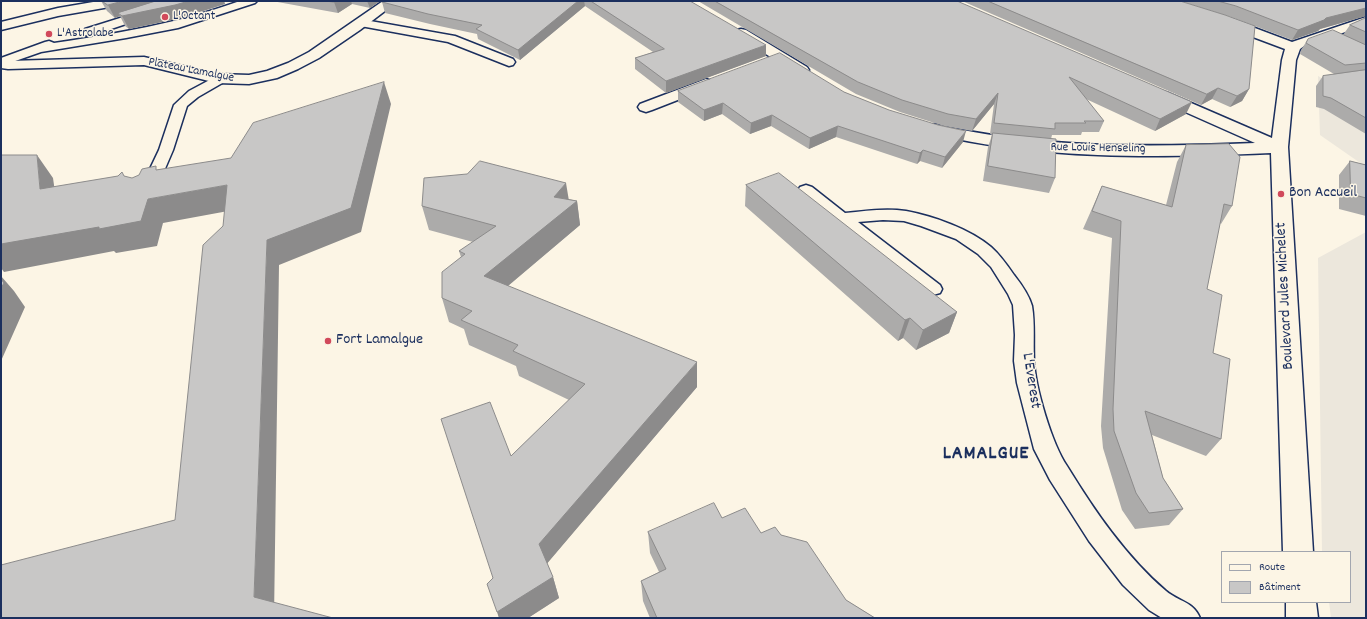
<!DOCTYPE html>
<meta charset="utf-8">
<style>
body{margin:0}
#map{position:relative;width:1367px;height:619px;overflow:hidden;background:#fcf5e5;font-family:Dekko,sans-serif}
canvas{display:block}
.frame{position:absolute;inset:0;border:2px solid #1b2f5e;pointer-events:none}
.legend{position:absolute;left:1221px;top:551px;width:130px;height:52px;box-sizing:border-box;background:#fcf5e5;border:1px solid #a2a6af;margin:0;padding:5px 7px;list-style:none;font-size:12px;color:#1b2f5e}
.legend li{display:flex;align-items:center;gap:8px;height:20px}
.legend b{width:20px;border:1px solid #a2a6af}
</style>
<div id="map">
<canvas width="1367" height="619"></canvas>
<div class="frame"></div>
<ul class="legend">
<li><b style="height:5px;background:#fcf5e5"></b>Route</li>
<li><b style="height:11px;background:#c8c7c6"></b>Bâtiment</li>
</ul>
</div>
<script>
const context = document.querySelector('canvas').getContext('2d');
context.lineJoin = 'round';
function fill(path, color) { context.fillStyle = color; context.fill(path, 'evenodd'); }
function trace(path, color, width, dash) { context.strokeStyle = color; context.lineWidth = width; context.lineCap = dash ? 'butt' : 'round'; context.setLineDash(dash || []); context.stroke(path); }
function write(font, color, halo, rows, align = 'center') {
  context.font = font + ' Dekko,sans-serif'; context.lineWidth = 3; context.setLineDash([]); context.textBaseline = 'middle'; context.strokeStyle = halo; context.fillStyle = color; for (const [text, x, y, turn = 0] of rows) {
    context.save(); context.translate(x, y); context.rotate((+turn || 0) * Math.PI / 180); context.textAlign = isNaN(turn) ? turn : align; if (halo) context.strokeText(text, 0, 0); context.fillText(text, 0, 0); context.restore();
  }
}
fill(new Path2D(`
 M1318 76 1366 103V167L1320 135Z
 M1366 232V618H1331L1329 602H1350V552H1322L1318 258Z`), '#ece7dc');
const service = new Path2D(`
 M174 1H191L189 3 93 35H85L83 32 85 29Z
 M240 1H257L255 3 178 28 126 38 41 52 1 66V58L45 42 49 41 54 43C95 37 137 30 178 20 199 15 219 8 240 1Z
 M359 19 455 36 513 59 515 62 513 65 509 66 448 42 355 25 353 23 355 21Z
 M219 75 224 76 226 79 224 82 198 97 187 106 173 150 155 192 153 195 147 197 141 195 139 192 159 150 174 105 189 91Z
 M806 185 812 187 845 213C865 211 886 208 906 211 933 216 970 229 991 247 1000 255 1007 265 1014 275 1021 284 1029 295 1032 306 1035 324 1033 342 1034 360 1035 387 1052 444 1067 466 1094 510 1126 557 1166 591 1179 602 1193 601 1200 618H1162L1149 610 1123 585 1089 541 1050 480 1034 449 1017 383 1014 361 1015 335 1013 305 1008 294 991 267 978 254 956 239 921 226 904 221 883 220 858 222 940 285 942 289 940 293 933 295 926 293 800 193 798 190 800 187Z`);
const minor = new Path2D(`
 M99 1H127L126 4 121 5 58 16 1 30V22L58 8Z
 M383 1H398L360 30 319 58 298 69 277 78 249 84 217 83 144 65 8 69 1 68V59L9 61 144 57 217 74 249 75 267 71 288 63 309 52Z
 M1366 17V25L1304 46 1300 49 1296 60 1288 147 1313 552H1283L1271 153C1156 158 1041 160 929 133L927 129 929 125 935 124C1040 149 1148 147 1255 143L1156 99 1154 96 1156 93 1162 91 1168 93 1272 138 1282 60 1285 49 1221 25 1219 22 1221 19H1231L1292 42Z
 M741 29 746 30 807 67 809 70 807 73 802 74 797 73 736 36 734 33 736 30Z
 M706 79 711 81 714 84 711 87 652 110 646 112 640 110 638 107 640 104Z
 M1286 602H1316L1318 618H1286Z`);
trace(service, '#1b2f5e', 3);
trace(minor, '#1b2f5e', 3);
fill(service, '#fcf5e5');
fill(minor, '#fcf5e5');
fill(new Path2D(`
 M101 1H224L225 4 181 18 129 29 125 26 120 16 115 18 107 11Z
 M272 1H380L370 8 352 4 338 13Z
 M384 1H690L766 56 666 93 635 69V58L653 52 585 6 520 60 478 39 477 34 430 24 385 13 382 2Z
 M698 1H957L1186 114 1155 131 1086 99 1104 121 1099 132H1082L1081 135H1052L1051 139 1055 178 1049 193 983 181 988 147 992 135 990 134 994 104 972 131 944 126 900 112 856 94Z
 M962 1H1180L1249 89 1242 101 1230 107 1212 99 1201 105Z
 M1180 1H1366V16L1320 29 1318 31 1292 40 1231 17Z
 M1366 18V134L1324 109 1316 107V86L1323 76 1334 74 1300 54 1301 50 1308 39 1343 35 1350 25Z
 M678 91 844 92 963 142 942 168 920 161 917 164 836 137 809 149 771 126 750 134 722 114 704 121 678 102Z
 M1186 145 1232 206 1221 224 1220 223 1207 289 1221 439 1206 456 1152 435 1163 478 1183 509 1169 525 1135 529 1122 510 1103 448 1101 426 1112 238 1083 229 1102 186 1166 205 1177 162Z
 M1350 161 1366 165V216L1339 209V175Z
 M467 174 577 201 580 225 508 286 697 387 547 563 553 577 559 598 528 618H499L493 578 511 456 569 400 519 376 516 366 469 345 464 329 449 322 442 298 461 257 459 251 473 242 429 230 422 206Z
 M746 185 957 312 949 333 916 350 903 338 898 341 745 206Z
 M722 518 761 533 781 535 846 600 875 618H650L643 601 641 581 659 572 650 553 648 532Z`), '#acabaa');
fill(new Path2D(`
 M123 1H169L118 13 120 16 115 18 108 5Z
 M189 1H224L225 4 181 18 129 29 122 16Z
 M337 1H351L352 4 338 13 334 2Z
 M367 1H380L370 8Z
 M578 1H584L585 6 520 60 518 50Z
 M1366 8V16L1320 29 1318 31 1292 40 1298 30 1326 18Z
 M766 45V56L666 93V81Z
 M384 82 391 104 361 232 279 265 274 618 254 597 267 240Z
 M1218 88 1212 99 1201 105 1207 94Z
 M1249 89 1242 101 1230 107 1237 96Z
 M998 93 994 104 972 131 976 119Z
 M1192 102 1186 114 1155 131 1160 119Z
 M723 103 722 114 704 121V110Z
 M772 115 771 126 750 134 751 123Z
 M838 126 836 137 809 149 810 138Z
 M966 131 963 142 942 168 945 157Z
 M923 150 920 161 917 164 920 153Z
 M37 155 53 178 58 213 40 189Z
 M566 183 570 207 577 201 580 225 490 301 484 276Z
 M227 185 239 209 163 223 157 246 116 253 114 251 4 272 1 268V244L148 199Z
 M1 276 14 291 25 307 1 361Z
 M957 312 949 333 916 350 923 330Z
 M910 318 903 338 898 341 905 320Z
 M697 362V387L545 566 539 544Z
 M553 577 559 598 528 618H499L497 612Z`), '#8c8b8b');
const building = new Path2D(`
 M102 1H123L108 5Z
 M156 1H189L175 5 122 16 118 13Z
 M326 1H337L334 2Z
 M384 1H578L518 50 476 29 482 25 428 14 382 2Z
 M591 1H690L766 45 666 81 635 58 664 49Z
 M715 1H957L1192 102 1160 119 1069 77 1104 121H1084L1086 123H1055V129L994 123 998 93 976 119 948 114 902 100 858 82Z
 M988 1H1180L1225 15 1255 26 1249 89 1237 96 1218 88 1207 94Z
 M1218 1H1363L1366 2V8L1326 18 1324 20 1298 30 1236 6Z
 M1366 18V32L1350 25Z
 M1333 30 1366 45V63L1345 65 1306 43 1308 39Z
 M780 53 844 92 889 110 938 125 966 131 945 157 923 150 920 153 838 126 810 138 772 115 751 123 723 103 704 110 678 91Z
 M1366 70V118L1331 98 1323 96V76Z
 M384 82 351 208 267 240 254 597 333 618H1V565L175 520 203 245 223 226 227 185 148 199 141 221 99 229V227L1 244V155H37L40 189 118 176 122 172 124 176 132 178 139 175 142 169 156 166V170L231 158 253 123Z
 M993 133 1056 139 1055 178 988 166Z
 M1229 144 1240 157 1232 206 1224 204 1207 289 1222 295 1213 353 1230 359 1221 439 1145 411 1163 478 1183 509 1149 513 1136 493 1114 431 1113 409 1121 221 1092 211 1102 186 1172 207 1186 145Z
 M480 161 566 183 554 197 577 201 484 276 697 362 539 544 553 577 497 612 487 584 493 578 441 419 490 402 511 456 585 384 513 351 518 345 461 320 472 311 442 298V272L465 254 459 251 496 226 422 206 424 178 467 174Z
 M1350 161 1366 165V198L1351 194Z
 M779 173 957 312 923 330 910 318 905 320 746 185Z
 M1 279 4 283 1 288Z
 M714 503 722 518 745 508 761 533 775 527 781 535 807 542 846 600 875 618H657L641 581 666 569 648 532Z`);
fill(building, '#c8c7c6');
trace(building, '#8c8b8b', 1);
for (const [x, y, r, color] of [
 [165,17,4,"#d1495b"],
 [49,34,4,"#d1495b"],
 [1281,194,4,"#d1495b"],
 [328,341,4,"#d1495b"]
]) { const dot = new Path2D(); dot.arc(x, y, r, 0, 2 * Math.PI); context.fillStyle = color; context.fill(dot); trace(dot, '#fcf5e5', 1.5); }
write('13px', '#1b2f5e', '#fcf5e5', [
 ["L'Octant",173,17],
 ["L'Astrolabe",57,34]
], 'left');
write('13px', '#1b2f5e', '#fcf5e5', [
 ["Plateau Lamalgue",191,71,11],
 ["Rue Louis Henseling",1098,149,1]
]);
write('16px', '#1b2f5e', '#fcf5e5', [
 ["Bon Accueil",1289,194],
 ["Fort Lamalgue",336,341]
], 'left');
write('16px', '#1b2f5e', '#fcf5e5', [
 ["Boulevard Jules Michelet",1286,296,-93],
 ["L'Everest",1030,381,81]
]);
context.letterSpacing = '1px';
write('bold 20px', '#1b2f5e', '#fcf5e5', [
 ["LAMALGUE",986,455]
]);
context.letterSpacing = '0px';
</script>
